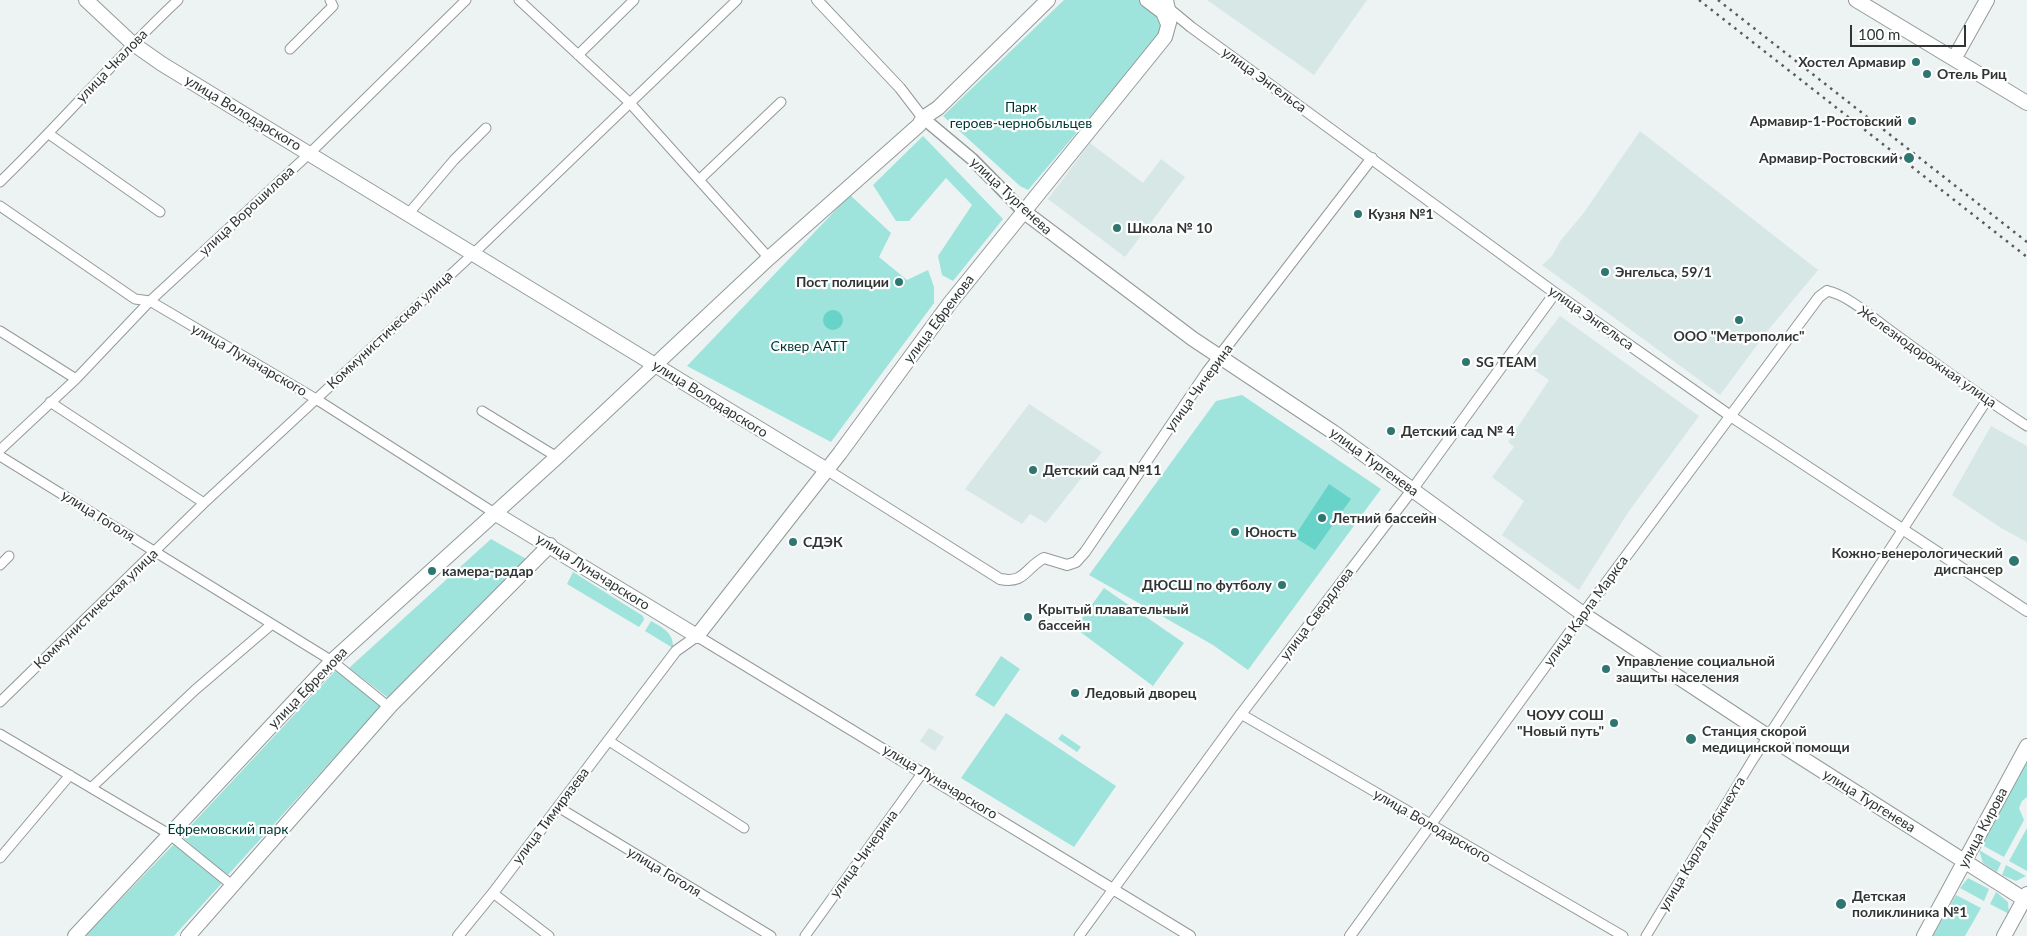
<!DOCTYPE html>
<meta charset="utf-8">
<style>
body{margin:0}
#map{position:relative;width:2027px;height:936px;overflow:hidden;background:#ecf3f2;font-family:Lato,sans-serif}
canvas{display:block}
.scale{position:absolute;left:1850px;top:25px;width:116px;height:22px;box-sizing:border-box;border:2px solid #313433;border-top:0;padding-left:6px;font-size:15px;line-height:18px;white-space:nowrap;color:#313433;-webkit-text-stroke:4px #fdffff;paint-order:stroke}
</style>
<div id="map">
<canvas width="2027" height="936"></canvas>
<div class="scale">100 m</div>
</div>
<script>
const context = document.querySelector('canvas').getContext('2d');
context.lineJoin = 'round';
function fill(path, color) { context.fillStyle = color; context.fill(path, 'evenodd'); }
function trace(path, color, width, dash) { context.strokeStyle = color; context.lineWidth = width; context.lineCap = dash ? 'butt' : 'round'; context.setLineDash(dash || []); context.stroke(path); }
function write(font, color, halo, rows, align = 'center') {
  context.font = font + ' Lato,sans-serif'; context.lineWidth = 4.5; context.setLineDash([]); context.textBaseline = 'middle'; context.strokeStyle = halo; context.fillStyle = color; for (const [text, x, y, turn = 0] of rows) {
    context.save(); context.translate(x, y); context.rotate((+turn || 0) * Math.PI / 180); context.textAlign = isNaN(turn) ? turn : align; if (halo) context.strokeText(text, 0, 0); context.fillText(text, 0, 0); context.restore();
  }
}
fill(new Path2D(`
 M1207 0H1367L1314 75Z
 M1640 131 1818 270 1769 329 1720 395 1542 265 1552 256 1561 240 1583 214Z
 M1090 143 1143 183 1161 159 1185 177 1125 257 1048 199Z
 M1560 316 1699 416 1629 511 1579 590 1502 535 1524 501 1492 477 1514 447 1508 442 1549 380 1524 363Z
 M1029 404 1102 452 1046 523 1030 514 1022 524 965 489Z
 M1991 426 2027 446V542L2001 528 1952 495Z
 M929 728 944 737 935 751 920 741Z`), '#d6e7e5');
fill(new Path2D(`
 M1064 0H1143L1162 18 1161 33 1028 190 1020 186 943 116Z
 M923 136 1003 219 953 281 942 275 938 256 972 205 946 178 909 221H896L873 185Z
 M850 195 891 233 879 257 907 280 928 270 934 287V303L831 442 687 366Z
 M1242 395 1381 489 1248 670 1213 645 1089 575 1216 401Z
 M491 539 528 560 391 700 349 668Z
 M573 572 643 616 644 620 639 627 567 584Z
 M1104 588 1184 643 1153 686 1075 628Z
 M651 621C663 628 674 633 673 648L645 631Z
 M1001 656 1020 669 994 707 975 695Z
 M336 670 382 705 227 876 181 836Z
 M1006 713 1116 786 1074 847 961 778Z
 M1062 734 1081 747 1077 752 1058 739Z
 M2027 759V797L2022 801 2019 808 2024 820 2004 857 1982 845Z
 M2027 828V871L2009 861Z
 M175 843 222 883 174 936H85Z
 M1979 850 2001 863 1997 872 1983 863Z
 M2006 865 2026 876 2016 881 2002 875Z
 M1968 878 1989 889 1984 901 1960 888Z
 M1996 892 2008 902 2009 914 1990 904Z
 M1956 895 1981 908 1965 936H1933Z`), '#9ee4dc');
fill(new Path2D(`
 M823 320a10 10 0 1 1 20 0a10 10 0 1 1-20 0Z
 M1329 484 1351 499 1315 550 1294 537Z`), '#68d3c9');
const minor = new Path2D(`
 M519 0 629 102 769 258
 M290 49 333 6 330 0
 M578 55 634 0
 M49 134 160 212
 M699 180 781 102
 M0 182C61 123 116 58 178 0
 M0 206 135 299 150 301 316 399 496 514
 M409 213 454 160 486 128
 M1827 291C1847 294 1874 319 1891 331 1936 364 1980 396 2027 426
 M0 331 76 379
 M50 402 204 503
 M482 411 557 457
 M0 450 76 379 150 301 310 153 466 0
 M0 456 332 661 389 707
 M0 565 9 556
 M0 702 204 503 474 253 737 0
 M1241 714 1623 936
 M0 734 169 834 233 886
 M609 741 744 828
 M91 788 195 690 272 624
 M558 807 771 936
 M0 858 70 775
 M493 893 549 936
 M805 936 923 772
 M1079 936 1114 888
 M1646 936 1752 761 1987 400`);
const tertiary = new Path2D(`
 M817 0 900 88 923 118
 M1168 8 1191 27 1555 293 1732 417 2027 611
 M827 470 1000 579C1025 584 1025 568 1044 558L1067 565 1076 562 1085 552 1207 372 1372 158
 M1114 888 1241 714 1412 490 1555 293
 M458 936 493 893 676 651 697 636 1190 936
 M1350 936 1583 614 1819 297 1827 291`);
const secondary = new Path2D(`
 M923 118 972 159 1023 211`);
const primary = new Path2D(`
 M86 0 132 43 162 64 827 470
 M1147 0 1163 12 1168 24
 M1856 0 2027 103
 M1954 59 1987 0
 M1023 211 1193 339 1333 432 1583 614 1769 737 2027 901
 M496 514 697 636 840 453 950 303 1165 37 1170 19 1166 0
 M75 936 332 661 557 457 769 258 919 125 923 118 938 108 1048 0
 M188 936 392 704 550 545
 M1924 936 2027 746
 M2004 936 2027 894`);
trace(minor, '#939a99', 11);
trace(tertiary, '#939a99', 12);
trace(secondary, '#939a99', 14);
trace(primary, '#939a99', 16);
trace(minor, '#fff', 9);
trace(tertiary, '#fff', 10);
trace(secondary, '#fff', 11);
trace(primary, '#fff', 14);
trace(new Path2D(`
 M1699 0 2027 257
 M1718 0 2027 242`), '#575a59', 2.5, [2.5, 5]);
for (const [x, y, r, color] of [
 [1916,62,5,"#2e766f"],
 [1927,74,5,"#2e766f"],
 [1912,121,5,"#2e766f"],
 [1909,158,6,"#2e766f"],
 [1358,214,5,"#2e766f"],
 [1117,228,5,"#2e766f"],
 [1605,272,5,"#2e766f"],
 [899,282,5,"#2e766f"],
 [1739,320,5,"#2e766f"],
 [1466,362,5,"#2e766f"],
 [1391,431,5,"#2e766f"],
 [1033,470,5,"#2e766f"],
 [1322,518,5,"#2e766f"],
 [1235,532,5,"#2e766f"],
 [793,542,5,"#2e766f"],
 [2014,561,6,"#2e766f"],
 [432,571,5,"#2e766f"],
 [1282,585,5,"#2e766f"],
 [1028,617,5,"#2e766f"],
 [1606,669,5,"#2e766f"],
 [1075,693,5,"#2e766f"],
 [1614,723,5,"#2e766f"],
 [1691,739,6,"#2e766f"],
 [1841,904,6,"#2e766f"]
]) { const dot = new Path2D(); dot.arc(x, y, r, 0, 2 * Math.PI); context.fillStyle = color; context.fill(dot); trace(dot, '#fdffff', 2); }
write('bold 14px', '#313433', '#fdffff', [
 ["Хостел Армавир",1906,62,"right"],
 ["Отель Риц",1937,74],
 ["Армавир-1-Ростовский",1902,121,"right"],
 ["Армавир-Ростовский",1898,158,"right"],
 ["Кузня №1",1368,214],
 ["Школа № 10",1127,228],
 ["Энгельса, 59/1",1615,272],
 ["Пост полиции",889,282,"right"],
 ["ООО \"Метрополис\"",1739,336,"center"],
 ["SG TEAM",1476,362],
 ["Детский сад № 4",1401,431],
 ["Детский сад №11",1043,470],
 ["Летний бассейн",1332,518],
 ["Юность",1245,532],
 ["СДЭК",803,542],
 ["Кожно-венерологический",2003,553,"right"],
 ["диспансер",2003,569,"right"],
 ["камера-радар",442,571],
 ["ДЮСШ по футболу",1272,585,"right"],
 ["Крытый плавательный",1038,609],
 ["бассейн",1038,625],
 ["Управление социальной",1616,661],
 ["защиты населения",1616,677],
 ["Ледовый дворец",1085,693],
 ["ЧОУУ СОШ",1604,715,"right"],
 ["\"Новый путь\"",1604,731,"right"],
 ["Станция скорой",1702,731],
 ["медицинской помощи",1702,747],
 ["Детская",1852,896],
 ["поликлиника №1",1852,912]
], 'left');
write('14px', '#313433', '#fdffff', [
 ["улица Чкалова",112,66,-46],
 ["улица Энгельса",1264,80,36],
 ["улица Володарского",243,113,31],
 ["улица Тургенева",1011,196,43],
 ["улица Ворошилова",247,211,-43],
 ["улица Энгельса",1591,318,35],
 ["улица Ефремова",939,319,-53],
 ["Коммунистическая улица",390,330,-43],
 ["Железнодорожная улица",1927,357,35],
 ["улица Луначарского",249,360,30],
 ["улица Чичерина",1199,388,-54],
 ["улица Володарского",710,399,32],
 ["улица Тургенева",1374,462,36],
 ["улица Гоголя",98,516,32],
 ["улица Луначарского",593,572,32],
 ["Коммунистическая улица",96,609,-44],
 ["улица Карла Маркса",1586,611,-54],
 ["улица Свердлова",1317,614,-53],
 ["улица Ефремова",308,688,-46],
 ["улица Луначарского",940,782,31],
 ["улица Тургенева",1869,801,32],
 ["улица Тимирязева",551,816,-53],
 ["улица Володарского",1432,826,30],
 ["улица Кирова",1983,828,-62],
 ["улица Карла Либкнехта",1702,844,-59],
 ["улица Чичерина",864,854,-54],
 ["улица Гоголя",664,872,31]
]);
write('14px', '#003531', '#fdffff', [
 ["Парк",1021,107],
 ["героев-чернобыльцев",1021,123],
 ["Сквер ААТТ",809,346],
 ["Ефремовский парк",228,829]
]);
</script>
